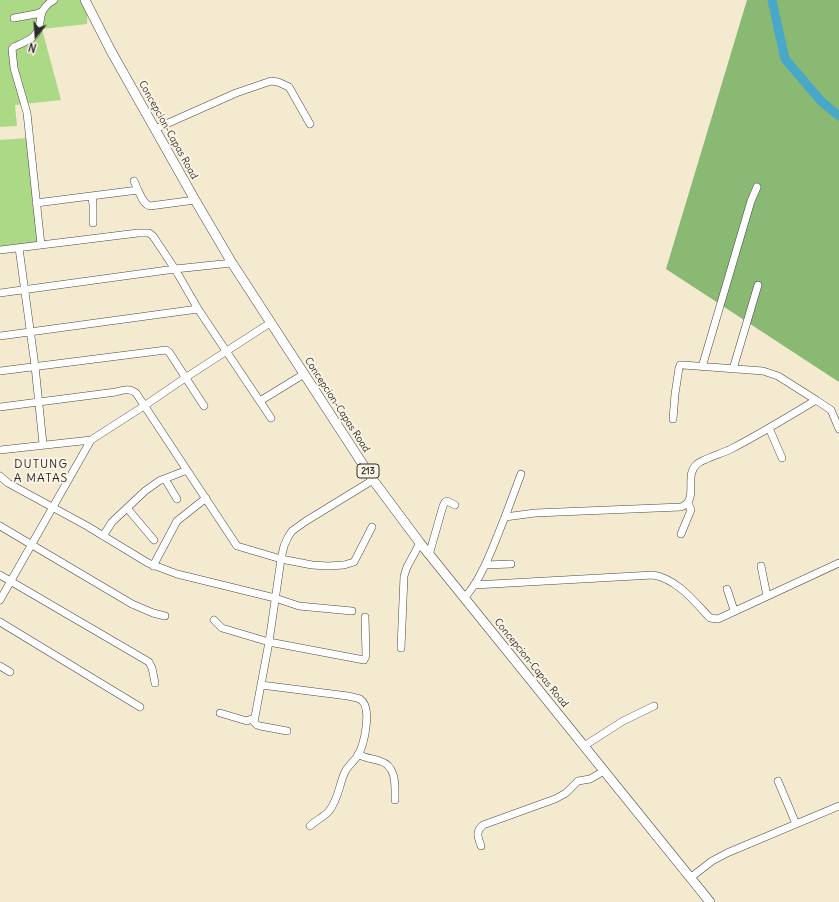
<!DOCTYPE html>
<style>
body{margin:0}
#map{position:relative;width:839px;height:902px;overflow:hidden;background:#f3ead0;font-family:Delius,sans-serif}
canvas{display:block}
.north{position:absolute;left:16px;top:16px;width:40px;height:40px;-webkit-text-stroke:3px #fcf5e5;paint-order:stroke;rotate:197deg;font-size:11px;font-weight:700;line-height:16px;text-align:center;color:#2b2b2b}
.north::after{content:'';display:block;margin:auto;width:14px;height:18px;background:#2b2b2b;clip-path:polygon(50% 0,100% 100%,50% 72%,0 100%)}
</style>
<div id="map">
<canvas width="839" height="902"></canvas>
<div class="north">N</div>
</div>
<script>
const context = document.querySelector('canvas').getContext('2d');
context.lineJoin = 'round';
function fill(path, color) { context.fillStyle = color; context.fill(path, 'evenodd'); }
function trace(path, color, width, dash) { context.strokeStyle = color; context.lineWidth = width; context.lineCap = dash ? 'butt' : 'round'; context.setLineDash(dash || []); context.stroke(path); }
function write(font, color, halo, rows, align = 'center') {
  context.font = font + ' Delius,sans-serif'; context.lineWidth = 4; context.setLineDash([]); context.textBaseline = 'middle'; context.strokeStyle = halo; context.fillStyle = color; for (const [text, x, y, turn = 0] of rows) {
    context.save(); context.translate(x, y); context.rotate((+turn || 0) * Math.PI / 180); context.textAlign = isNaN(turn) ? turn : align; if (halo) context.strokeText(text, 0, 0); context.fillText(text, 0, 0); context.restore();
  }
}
fill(new Path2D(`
 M0 0H88L87 24 42 29 61 100 15 105 17 126 0 127Z
 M28 138 39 243 0 247V140Z`), '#acd986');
fill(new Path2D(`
 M747 0H839V382L666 269Z`), '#89b973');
trace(new Path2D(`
 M772 0 785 59 821 101 839 116`), '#49a7c8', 9);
const minor = new Path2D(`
 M14 18 36 14 41 12
 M155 129 236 93 271 81 278 82 289 87 310 124
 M134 181 138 190
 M92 196 93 205V223
 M36 203 138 190C141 196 143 204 150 206L195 200
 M41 245 27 113 14 68 12 49 14 47C20 44 29 41 34 36 45 25 34 11 54 0
 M19 248 35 366 43 444
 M0 250 138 233H149L153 236 175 269 198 309 271 418
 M0 293 175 269 232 263
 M0 336 198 309
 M702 367 751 201 757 187
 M733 369 758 285
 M0 371 166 350 169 352 204 406
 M816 400 831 410 839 429
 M260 401 304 374
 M0 407 116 392C124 390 129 388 136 393L237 546 281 559 312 565 328 566 344 565 354 562 372 527
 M769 428 782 458
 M0 450 91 440 144 406 185 378 270 323
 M0 476 8 483 87 526 148 563 177 574 275 598 299 606 352 611
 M165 479 177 499
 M127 508 154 540
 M505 517 521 474
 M0 526 132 604 153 613 165 616
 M681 534 691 510 688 503
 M103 536 112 522 145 491 159 481 187 470
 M429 555 443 506 445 502 447 501 455 505
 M485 565 511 564
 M153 566 177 521 206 498
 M761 566 767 596
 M0 575 149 662 152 668 155 683
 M474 585 653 575C677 579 694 601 710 618L718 619 839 563
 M727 589 734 610
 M464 598C482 580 495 541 505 517L535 513 681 507C700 500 683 476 697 464 701 460 723 453 731 449 760 434 788 417 816 400L778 376 763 371 683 365H680L679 368 675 394 673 419
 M0 600 91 440
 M214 620 222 628 269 642 364 660 366 656 365 617
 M0 622 140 707
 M401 648 404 576 407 567 420 543
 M0 666 10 672
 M261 685 348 696C352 697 357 698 360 699 373 707 364 745 358 755 354 762 347 766 344 774 339 786 338 800 329 811 324 817 316 820 310 826
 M220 713 247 721 254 718
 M287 731 260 726 257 725 254 722 269 642 281 559 284 546 288 537 292 531 306 521 373 480
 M584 746 623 721 654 706
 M358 754C366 759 372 758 380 761 397 766 395 786 395 800
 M778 781 796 824
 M481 846C478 837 475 832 483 825L555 799 566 793 578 781 590 779 604 771
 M690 878 712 861 727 853 839 806`);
const major = new Path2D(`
 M85 0 111 51 195 200 232 263 373 480 420 543 710 902`);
trace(minor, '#494844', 8);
trace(major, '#494844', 10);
trace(minor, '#fff', 7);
trace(major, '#fff', 9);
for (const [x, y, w] of [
 [368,471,22]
]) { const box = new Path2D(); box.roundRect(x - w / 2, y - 7, w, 14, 3); context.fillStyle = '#fcf5e5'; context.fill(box); trace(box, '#2b2b2b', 1); }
write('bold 9px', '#2b2b2b', null, [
 ["213",368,471]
]);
write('10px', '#2b2b2b', '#fcf5e5', [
 ["Concepcion-Capas Road",168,130,61],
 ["Concepcion-Capas Road",337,405,57],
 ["Concepcion-Capas Road",531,663,51]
]);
context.letterSpacing = '1px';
write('12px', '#2b2b2b', '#fcf5e5', [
 ["DUTUNG",41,465],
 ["A MATAS",41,479]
]);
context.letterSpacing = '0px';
</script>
